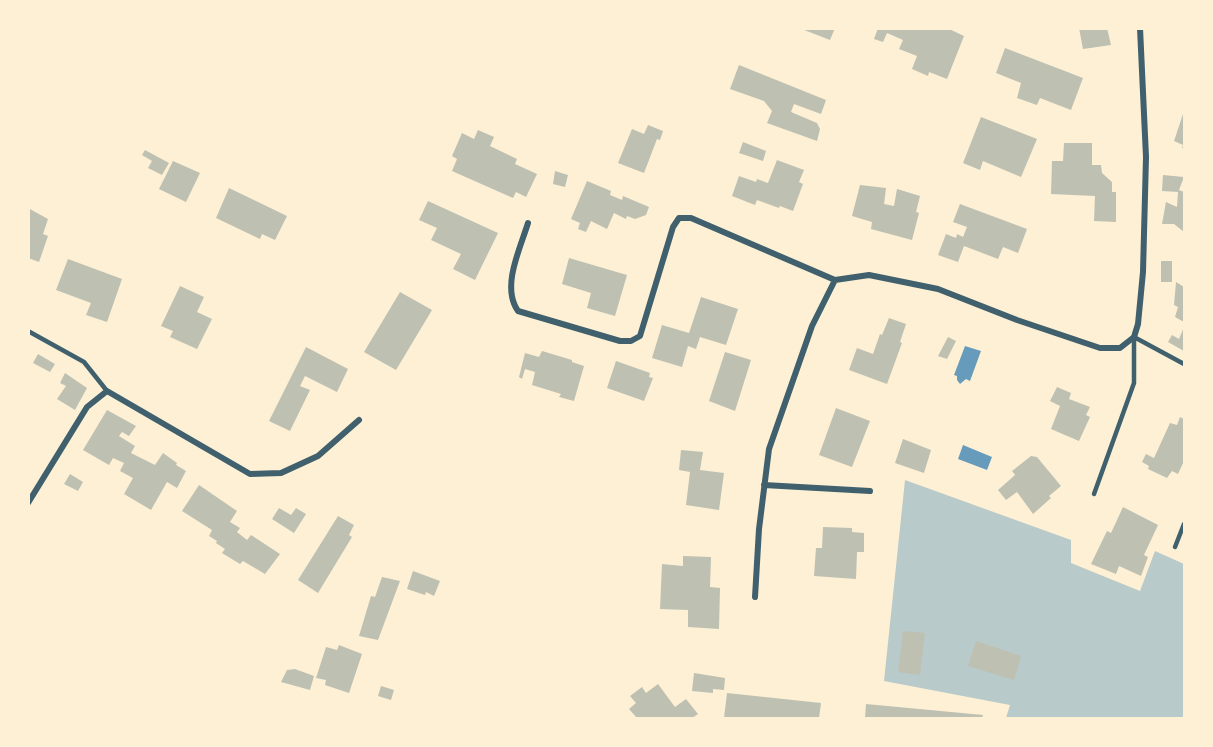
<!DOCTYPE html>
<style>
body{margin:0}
#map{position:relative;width:1213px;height:747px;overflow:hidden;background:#fdf0d5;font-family:Helvetica,sans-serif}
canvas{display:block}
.frame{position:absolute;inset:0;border:30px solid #fdf0d5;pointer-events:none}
</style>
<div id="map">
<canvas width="1213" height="747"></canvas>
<div class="frame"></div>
</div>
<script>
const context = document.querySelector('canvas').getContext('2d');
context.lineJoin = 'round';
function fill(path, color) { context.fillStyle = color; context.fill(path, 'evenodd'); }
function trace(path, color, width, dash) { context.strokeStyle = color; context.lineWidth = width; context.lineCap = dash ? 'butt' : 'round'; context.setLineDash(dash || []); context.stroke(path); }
fill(new Path2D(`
 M905 480 1071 540V563L1140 591 1155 551 1184 564V718H1006L1010 705 884 681Z`), '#b9caca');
fill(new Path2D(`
 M965 346 981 351 970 381 966 379 960 384 957 380V376L954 375Z
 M963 445 992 457 987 470 958 459Z`), '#669bbc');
fill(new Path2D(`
 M799 28H835L830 40Z
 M878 28H947L964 36 947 79 929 72 928 76 912 69 917 56 899 49 903 40 887 33 883 42 874 39Z
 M1079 28H1107L1111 45 1083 49Z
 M1005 48 1083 78 1071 110 1040 98 1037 105 1017 98 1021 83 996 73Z
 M739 65 826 100 821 114 794 104 791 112 817 123 820 129 817 141 767 123 772 111 764 101 730 89Z
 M1184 111V149L1182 148 1183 145 1174 141Z
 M981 117 1037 139 1021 177 983 161 980 170 963 163Z
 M648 125 663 131 660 140 657 139 644 173 618 163 632 129 644 134Z
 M478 130 494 137 490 146 517 159 515 164 537 174 526 197 516 192 513 198 452 171 457 159 452 156 462 133 474 139Z
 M743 142 766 151 763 161 739 153Z
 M1064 143H1092V165H1101L1102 173 1112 182V192H1116V222L1094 221 1095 196 1051 194 1052 161H1063Z
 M145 150 169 163 162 175 148 168 152 161 142 155Z
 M777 160 804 170 799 182 803 184 793 211 780 206 779 208 757 200 755 205 732 196 739 176 756 182 757 179 768 183Z
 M173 161 200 173 186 202 159 189Z
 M555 171 568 175 565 187 553 184Z
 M1163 175 1184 177 1179 190 1184 192V232L1174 224H1162L1166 202 1177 207 1178 192 1162 191Z
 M587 181 611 191 610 195 622 200 623 196 649 207 646 215 635 219 627 216 626 219 614 213 607 229 591 221 586 232 578 229 580 223 571 219Z
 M860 185 886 188 884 204 894 206 897 189 920 196 916 212 919 213 912 240 871 229 872 222 852 216Z
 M229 188 287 216 275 240 262 234 260 239 216 218Z
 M428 201 498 233 475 280 453 269 461 254 431 240 437 228 419 220Z
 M960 204 1027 229 1018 253 1003 247 998 259 964 246 958 262 938 255 946 234 956 238 957 234 963 237 967 227 953 222Z
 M28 208 48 219 43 234 48 236 39 262 28 258Z
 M569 258 627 275 615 316 587 308 591 293 562 284Z
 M68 259 122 279 107 322 86 315 91 303 56 290Z
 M1161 261H1172V282H1161Z
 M1176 282 1184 287V322L1175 317 1178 307 1174 305Z
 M180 286 204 297 197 312 212 319 197 349 170 337 173 331 161 326Z
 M400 292 432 310 396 370 364 352Z
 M701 297 738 309 726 345 700 337 696 349 688 346 682 367 652 358 662 325 689 333Z
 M889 318 906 324 900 342 902 343 887 384 849 370 857 348 873 354 880 334 882 335Z
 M1184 327V351L1168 342 1172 335 1179 339Z
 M948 337 956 341 947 359 938 356Z
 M306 347 348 369 337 392 305 376 300 386 310 390 290 431 269 421Z
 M542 351 572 360V362L584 366 574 401 559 397 561 394 532 385 535 372 525 369 522 379 519 377 525 353 539 357Z
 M725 352 751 360 735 411 709 401Z
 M38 354 55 364 50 372 33 363Z
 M616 361 650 373 649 377 653 378 644 401 607 388Z
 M65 373 87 388 75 410 57 399 66 386 60 383Z
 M1057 387 1071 393 1069 399 1090 407 1086 415 1090 417 1079 441 1051 429 1060 406 1050 401Z
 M836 408 870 421 852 467 819 455Z
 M107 410 136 426 129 436 122 432 119 436 135 446 131 453 155 465 163 453 177 463 176 465 186 471 177 488 167 482 151 510 124 494 133 478 120 471 124 463 113 458 109 465 83 450Z
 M1180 417 1184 419V461L1178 474 1172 471 1167 478 1148 469 1149 466 1142 462 1146 454 1154 458 1170 423 1177 425Z
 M903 439 931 450 924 473 895 463Z
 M681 450 703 452 700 470 724 473 719 510 686 505 690 472 679 470Z
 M1031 456 1037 457 1061 486 1049 496 1051 498 1033 514 1017 492 1006 500 998 490 1015 475 1012 471Z
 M70 474 83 482 78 491 64 484Z
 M199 485 237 511 230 522 240 528 237 532 247 540 251 535 280 554 265 574 243 561 240 564 222 553 225 549 216 543 217 541 209 536 212 530 182 511Z
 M1123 507 1158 525 1144 555 1148 557 1141 576 1119 566 1116 574 1091 564 1107 531 1111 533Z
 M279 508 291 515 296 508 306 514 294 533 272 519Z
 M338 516 354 525 349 535 352 537 318 593 298 580Z
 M823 527 852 528V532L864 533V552H857L856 579 814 576 816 548H822Z
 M683 556 711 557 710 587 720 588 719 629 688 627V610L660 609 662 564 683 566Z
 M413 571 440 581 434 596 426 592 425 595 407 589Z
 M382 577 400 581 378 640 359 636 371 596 375 597Z
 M903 631 925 633 920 675 898 672Z
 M976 641 1021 656 1014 680 968 666Z
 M339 645 362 654 349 693 325 685 326 680 316 678 326 647 337 650Z
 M295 669 314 676 310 690 281 682 287 670Z
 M694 673 725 678 724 690 713 689V693L692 691Z
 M658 684 675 707 686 699 698 714 692 718H637L629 709 636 703 630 696 642 687 646 693Z
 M381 686 394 690 391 700 378 696Z
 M727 693 821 703 819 718H724Z
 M866 704 983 715 982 718H865Z`), '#bec0b2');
trace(new Path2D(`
 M28 331 84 362 107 391
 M1094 494 1134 383V337L1184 364
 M1175 547 1184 524`), '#3f606c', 4.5);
trace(new Path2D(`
 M528 223C520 249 501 287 518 311L620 341H631L640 336 673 227 679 218H691L835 280
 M764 485 870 491
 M28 503 87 407 107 391 250 474 281 473 318 456 359 420
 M755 597 759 529 769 449 812 326 835 280 869 275 938 289 1017 320 1100 348H1120L1134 337 1138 324 1143 272 1146 157 1140 28`), '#3f606c', 6);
</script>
